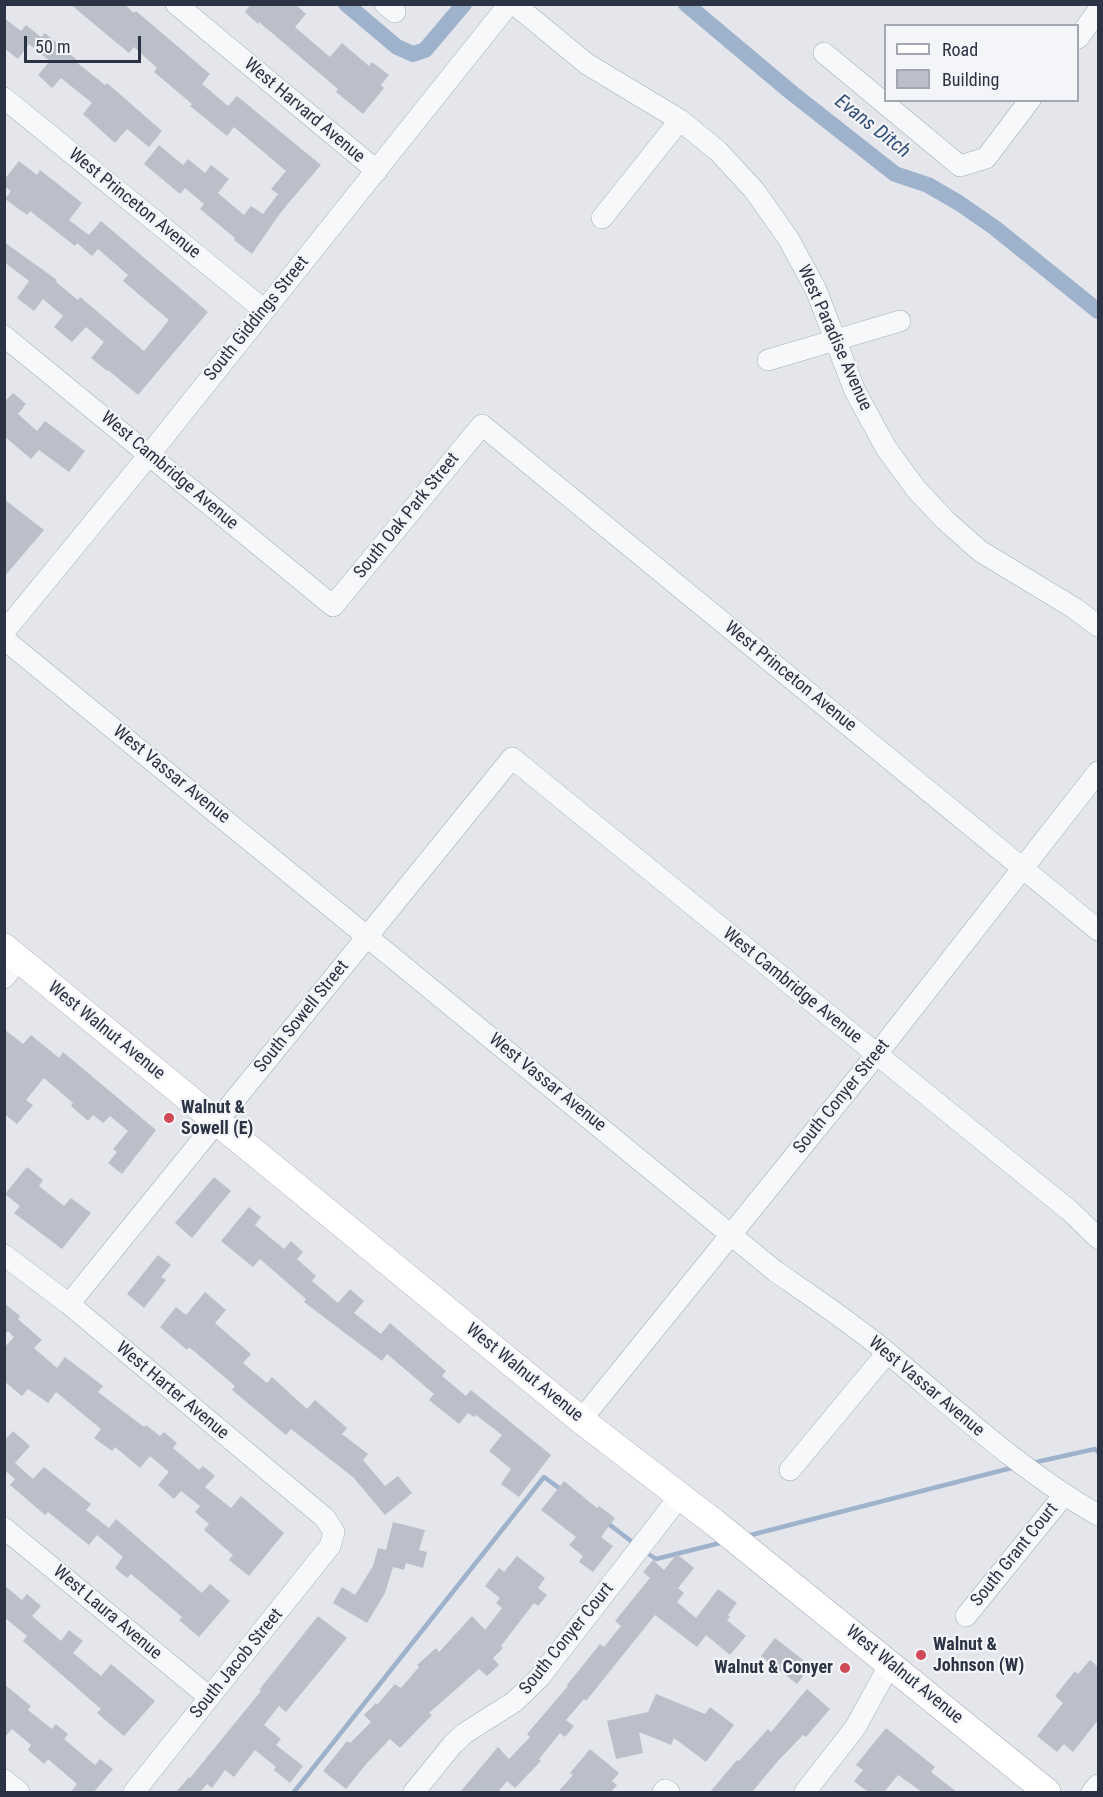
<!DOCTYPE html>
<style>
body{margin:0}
#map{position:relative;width:1103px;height:1797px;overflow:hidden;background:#e4e6ec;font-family:"Roboto Condensed",sans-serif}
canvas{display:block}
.frame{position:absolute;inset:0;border:6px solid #2b3344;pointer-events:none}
.legend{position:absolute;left:884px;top:24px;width:195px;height:78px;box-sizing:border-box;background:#f4f5f9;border:2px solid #a4a7b1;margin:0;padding:8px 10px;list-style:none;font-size:18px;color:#2b3344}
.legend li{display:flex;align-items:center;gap:12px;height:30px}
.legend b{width:30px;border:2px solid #a4a7b1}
.scale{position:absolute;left:24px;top:36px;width:117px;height:27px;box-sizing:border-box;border:3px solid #2b3344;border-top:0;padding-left:8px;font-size:18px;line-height:21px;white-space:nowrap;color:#2b3344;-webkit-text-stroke:4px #f4f5f9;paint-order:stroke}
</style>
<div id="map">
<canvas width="1103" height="1797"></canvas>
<div class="frame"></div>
<ul class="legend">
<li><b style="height:8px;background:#fff"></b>Road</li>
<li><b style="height:16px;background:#bbbfc9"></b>Building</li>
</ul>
<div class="scale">50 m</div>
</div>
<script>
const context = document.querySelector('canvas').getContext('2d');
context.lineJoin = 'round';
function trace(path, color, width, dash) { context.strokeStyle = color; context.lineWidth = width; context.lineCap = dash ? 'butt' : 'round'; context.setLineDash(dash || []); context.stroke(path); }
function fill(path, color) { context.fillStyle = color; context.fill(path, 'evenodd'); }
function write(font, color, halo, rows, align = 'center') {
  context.font = font + ' "Roboto Condensed",sans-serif'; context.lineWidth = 4.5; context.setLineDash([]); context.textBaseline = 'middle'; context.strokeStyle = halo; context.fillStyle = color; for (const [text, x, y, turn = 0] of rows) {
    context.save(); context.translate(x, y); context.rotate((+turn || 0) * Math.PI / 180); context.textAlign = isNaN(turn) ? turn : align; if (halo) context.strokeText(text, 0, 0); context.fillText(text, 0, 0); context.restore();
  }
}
trace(new Path2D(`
 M1032 1463 1095 1449 1098 1452
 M606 1522 635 1544
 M747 1536 1015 1467
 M644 1551 656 1559 724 1542
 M294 1792 544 1477 563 1491`), '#9fb2cc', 4.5);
trace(new Path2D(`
 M346 4 397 47 413 54 425 50 464 4
 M686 4 792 93 895 174 928 185 959 203 995 228 1098 311`), '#9fb2cc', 16);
fill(new Path2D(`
 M70 4H124L134 13 136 11 210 74 202 84 228 106 237 96 321 165 281 212 252 254 234 240 235 238 200 209 204 204 185 188 180 194 144 164 159 145 183 165 188 159 205 173 211 165 229 179 218 193 244 215 251 206 263 214 278 194 271 189 286 171 234 127 227 136 190 106 192 104 154 72 157 68 134 47 129 53Z
 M251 4H295L306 14 295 27 330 57 342 43 369 66 372 62 389 75 381 85 384 88 363 114 336 92 338 89 259 22 258 24 245 12Z
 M4 18 21 31 26 25 41 37 45 33 77 60 75 61 105 85 107 83 162 131 149 147 127 129 115 143 83 114 92 103 61 78 52 88 38 75 50 61 29 44 18 59 4 48Z
 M19 161 37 175 40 170 82 203 69 220 89 235 101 221 208 312 138 395 108 370 107 371 91 358 104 342 86 327 72 342 54 327 63 316 43 299 34 311 17 298 29 281 4 262V242L57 280 56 282 78 300 80 297 144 351 169 320 123 281 128 275 98 249 92 256 77 243 75 246 30 211 27 215 5 199 11 191 4 186V180Z
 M13 393 26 404 18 414 37 431 45 421 85 451 69 472 39 450 31 459 4 436V402Z
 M4 499 44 530 4 577Z
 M4 1029 23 1044 31 1035 59 1058 63 1052 156 1130 122 1174 108 1163 117 1152 113 1149 128 1131 110 1116 103 1123 93 1115 88 1121 71 1106 73 1103 44 1078 26 1100 33 1105 17 1124 4 1114Z
 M27 1167 43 1180 39 1186 64 1206 71 1198 91 1213 62 1249 14 1213 20 1206 5 1194Z
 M214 1177 231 1191 192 1238 175 1223Z
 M249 1207 261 1217 255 1225 284 1249 291 1241 303 1252 297 1259 316 1276 312 1281 338 1303 350 1289 364 1301 354 1313 381 1334 390 1323 446 1371 442 1376 466 1396 471 1390 551 1455 519 1497 501 1484 511 1469 489 1451 502 1435 476 1415 474 1417 468 1413 459 1424 429 1400 434 1394 387 1354 382 1361 304 1302 306 1299 260 1259 253 1267 221 1241Z
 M158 1255 171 1265 161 1277 166 1280 144 1308 127 1294Z
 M205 1292 226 1310 215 1323 251 1354 243 1363 267 1383 272 1377 307 1409 315 1400 347 1428 342 1434 368 1454 363 1460 385 1486 398 1476 412 1493 385 1515 353 1477 291 1429 286 1435 232 1390 235 1386 189 1347 187 1350 160 1327 176 1307 186 1315Z
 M4 1303 20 1316 18 1319 42 1340 34 1348 57 1368 65 1357 103 1386 98 1392 144 1427 146 1425 160 1436 164 1432 177 1443 173 1448 199 1470 203 1466 215 1476 205 1487 231 1508 241 1496 284 1533 249 1576 229 1560 233 1555 204 1530 209 1524 195 1512 200 1506 181 1491 174 1499 158 1485 169 1472 150 1456 140 1468 115 1447 112 1451 94 1438 101 1429 56 1392 48 1403 28 1389 22 1396 4 1381V1348L14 1337 8 1331 4 1335Z
 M13 1431 30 1446 15 1463 33 1479 44 1467 91 1504 86 1510 109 1528 116 1519 202 1593 210 1584 230 1601 199 1637 179 1620 182 1617 131 1574 127 1578 115 1568 123 1557 97 1535 89 1545 48 1512 45 1515 10 1485 15 1479 7 1472 4 1475V1441Z
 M564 1481 597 1508 599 1506 615 1518 601 1537 613 1546 593 1572 579 1562 583 1556 569 1545 576 1537 541 1510Z
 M393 1522 425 1530 419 1550 427 1552 423 1568 406 1563 404 1570 393 1567 385 1593 367 1623 333 1603 342 1587 355 1595 373 1566 378 1548 386 1550Z
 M677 1554 694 1568 678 1588 684 1593 677 1602 696 1618 718 1589 737 1603 728 1615 730 1617 727 1620 746 1636 730 1655 706 1635 697 1647 655 1615 586 1701 584 1699 566 1720 574 1726 565 1737 560 1733 539 1759 541 1761 515 1788 507 1781 498 1792H460L498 1747 509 1759 530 1737 527 1734 568 1686 567 1685 600 1644 604 1647 621 1626 615 1621 650 1578 643 1572 653 1560 664 1570Z
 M517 1556 545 1578 538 1588 547 1595 538 1606 534 1603 501 1646 503 1648 493 1658 499 1665 487 1676 479 1669 429 1713 432 1715 400 1748 390 1739 367 1763 346 1789 323 1771 347 1741 350 1743 371 1722 364 1715 376 1703 377 1705 395 1684 401 1688 419 1667 417 1665 436 1648 439 1652 472 1616 485 1630 502 1608 496 1603 500 1598 485 1586 499 1568 504 1572Z
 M4 1585 22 1600 27 1594 41 1606 32 1616 61 1641 69 1630 83 1641 73 1653 101 1676 111 1664 155 1701 124 1736 97 1713 101 1709 23 1641 27 1636 4 1617Z
 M318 1616 347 1638 286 1712 279 1706 264 1725 281 1739 276 1745 303 1766 290 1783 274 1770 276 1767 255 1750 234 1777 225 1770 212 1788 207 1784 200 1792H176L189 1777 190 1778 261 1691 259 1690Z
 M775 1638 811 1666 797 1684 761 1656Z
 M1090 1660 1098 1667V1720L1073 1752 1064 1744 1057 1752 1037 1736 1063 1703 1055 1696 1075 1671 1078 1674Z
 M4 1684 31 1706 28 1710 52 1729 56 1724 68 1734 64 1739 95 1765 100 1759 113 1769 94 1792H71L77 1784 48 1759 44 1764 28 1750 31 1745 12 1729 4 1738Z
 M807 1689 830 1709 806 1737 803 1735 778 1761 752 1792H710L737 1760 739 1761 768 1729 771 1732Z
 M656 1694 705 1714 710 1707 734 1725 706 1762 674 1738 671 1745 639 1732 643 1753 616 1759 607 1721 648 1712Z
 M886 1728 935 1767 931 1772 957 1792H922L898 1775 884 1792H868L854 1781 863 1770 856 1765Z
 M590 1749 619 1773 612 1781 617 1785 611 1792H558L573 1775 570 1773Z`), '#bbbfc9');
const minor = new Path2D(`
 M176 4 377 171
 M385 4 395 12
 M514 4 587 64 680 120 718 151 754 190 788 238 816 290 855 391 886 448 916 489 945 520 980 551 1074 608 1098 626
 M1078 38 1098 11
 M824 53 960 166 986 158 1030 100
 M4 98 264 310
 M602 218 680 120
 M4 336 333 606 482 425 1098 930
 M768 360 900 321
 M4 632 149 455 509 4
 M4 639 775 1271C814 1298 853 1324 889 1354 957 1411 1021 1471 1098 1515
 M4 978 19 959
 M4 1255 69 1304 325 1518 334 1532 330 1546 134 1792
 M69 1304 512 758 1070 1211 1098 1238
 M581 1420 877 1054 1098 772
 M790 1470 887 1353
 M4 1528 209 1697
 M966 1616 1064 1495
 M4 1780 19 1792
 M414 1792 453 1744 465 1733 514 1702 539 1678 680 1496
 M663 1792 665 1790 669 1792
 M805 1792 855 1728 890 1664
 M1092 1792 1098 1785`);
const major = new Path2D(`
 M4 947 581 1420 715 1523 1047 1792`);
trace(minor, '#a9adb6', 22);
trace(major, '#a3aab8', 28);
trace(minor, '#f7f8fa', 21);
trace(major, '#fff', 27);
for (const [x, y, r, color] of [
 [169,1118,6,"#d04956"],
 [921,1655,6,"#d04956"],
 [845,1668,6,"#d04956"]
]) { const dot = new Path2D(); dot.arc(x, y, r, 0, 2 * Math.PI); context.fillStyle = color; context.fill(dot); trace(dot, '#f4f5f9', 2); }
write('18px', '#2b3344', '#f4f5f9', [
 ["West Harvard Avenue",304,111,40],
 ["West Princeton Avenue",134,204,39],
 ["South Giddings Street",257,319,-51],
 ["West Paradise Avenue",834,338,66],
 ["West Cambridge Avenue",169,471,40],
 ["South Oak Park Street",407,516,-51],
 ["West Princeton Avenue",790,677,39],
 ["West Vassar Avenue",171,775,39],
 ["West Cambridge Avenue",792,986,39],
 ["South Sowell Street",302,1017,-51],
 ["West Walnut Avenue",106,1031,39],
 ["West Vassar Avenue",547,1083,39],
 ["South Conyer Street",842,1097,-51],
 ["West Walnut Avenue",524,1373,39],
 ["West Vassar Avenue",926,1387,40],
 ["West Harter Avenue",172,1391,40],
 ["South Grant Court",1015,1555,-51],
 ["West Laura Avenue",107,1613,40],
 ["South Conyer Court",567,1639,-51],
 ["South Jacob Street",237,1664,-51],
 ["West Walnut Avenue",904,1675,39]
]);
write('bold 18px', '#2b3344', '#f4f5f9', [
 ["Walnut &",181,1108],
 ["Sowell (E)",181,1129],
 ["Walnut &",933,1645],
 ["Johnson (W)",933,1666],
 ["Walnut & Conyer",833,1668,"right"]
], 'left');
write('italic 20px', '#344f79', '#f4f5f9', [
 ["Evans Ditch",872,127,38]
]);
</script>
